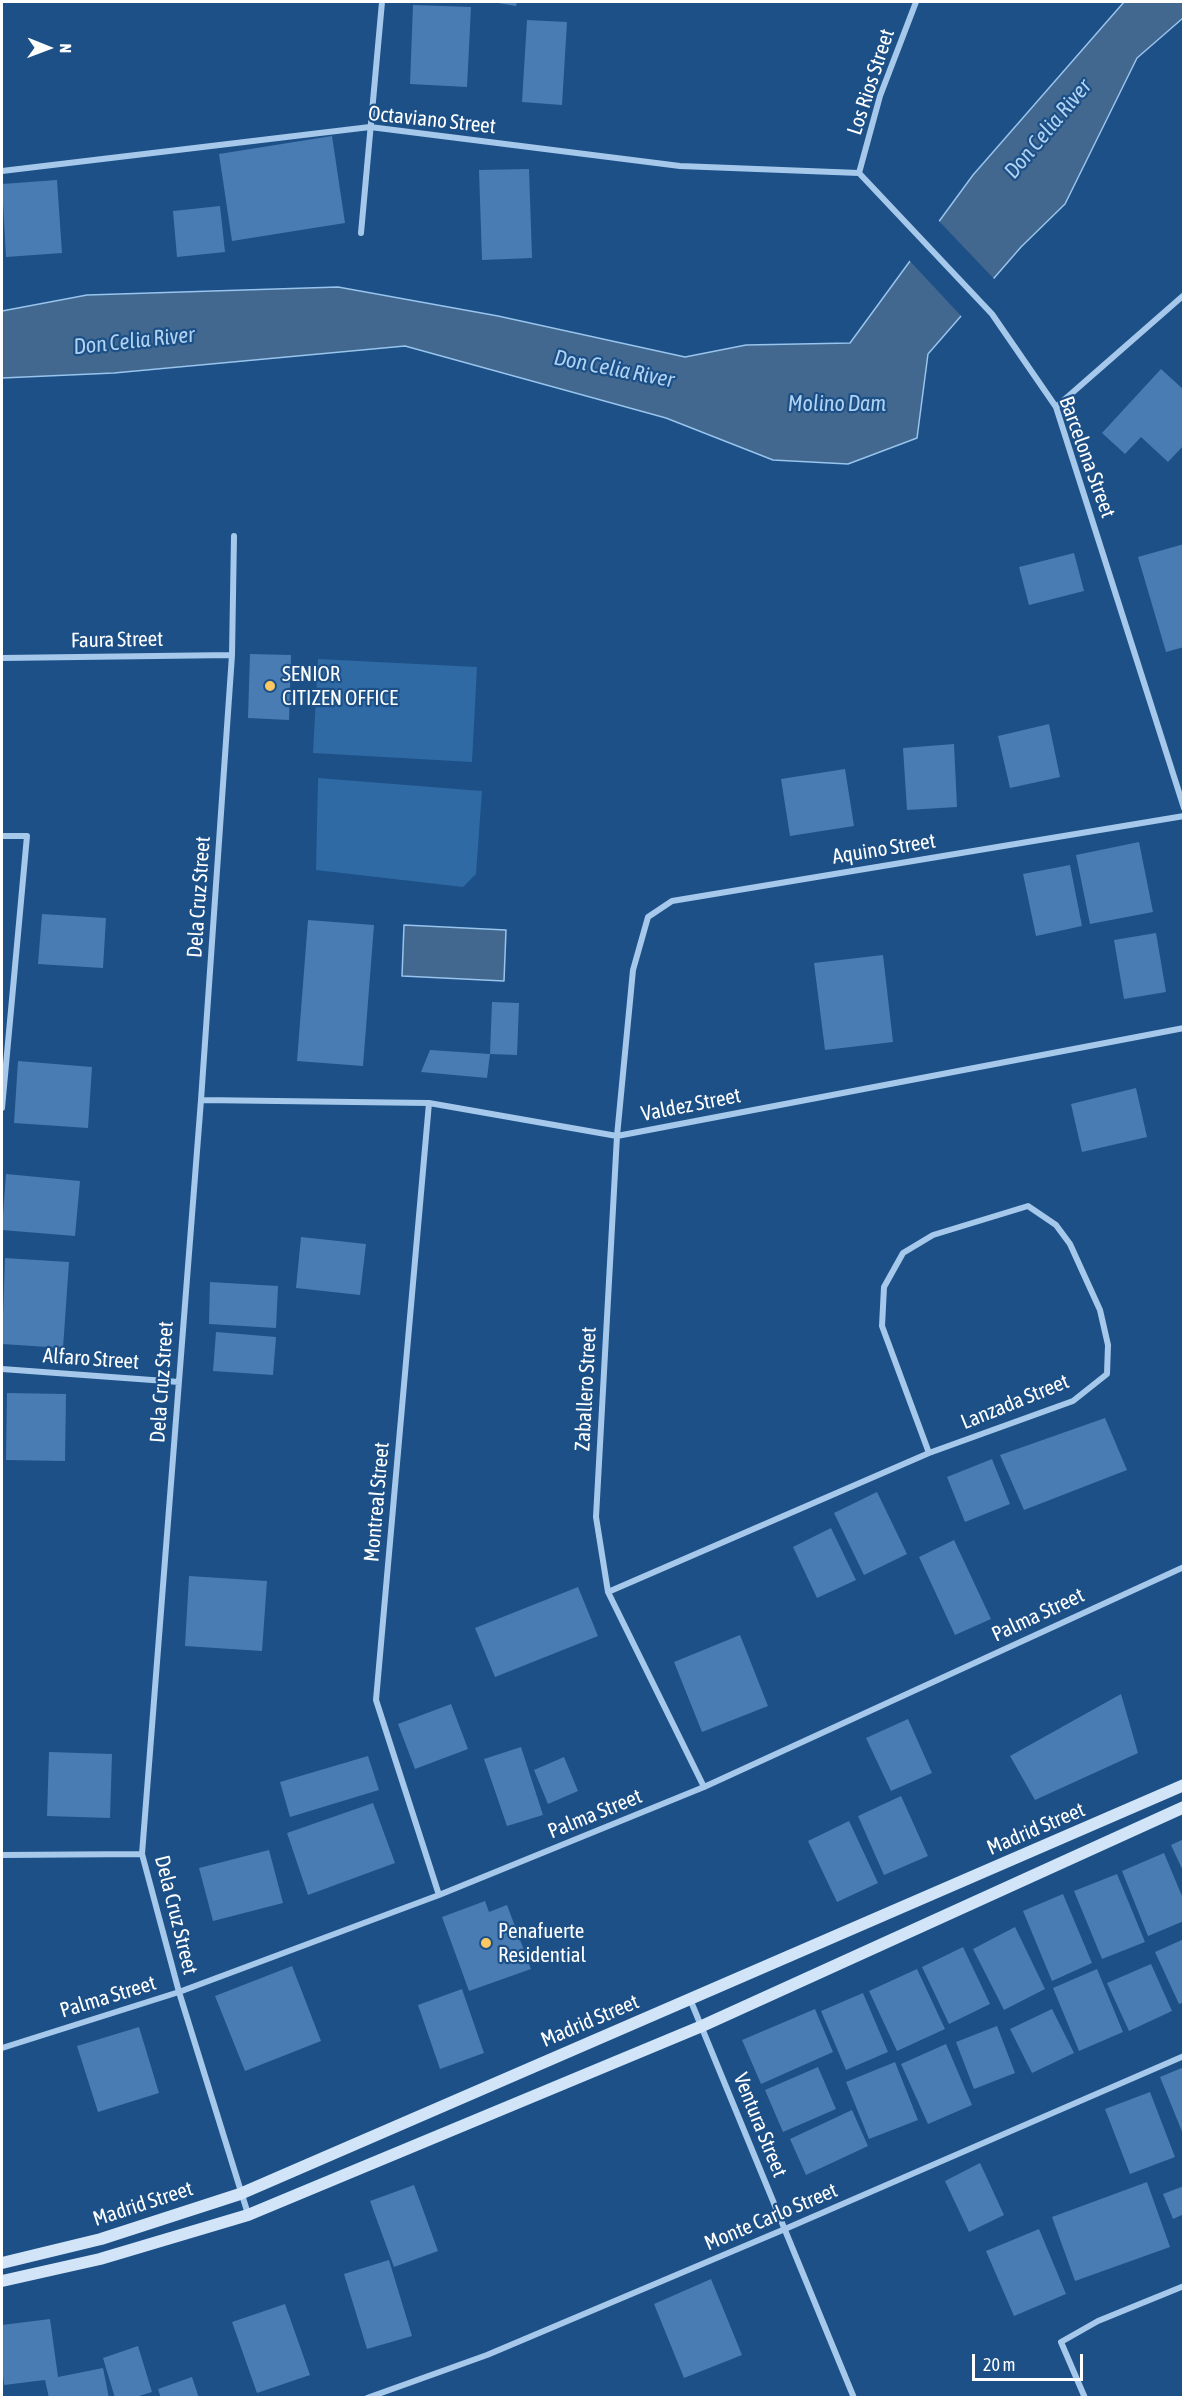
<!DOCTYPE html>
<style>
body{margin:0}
#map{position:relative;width:1185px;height:2399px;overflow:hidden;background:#1c5087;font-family:"Asap Condensed",sans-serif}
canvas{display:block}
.frame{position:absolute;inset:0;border:3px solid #fff;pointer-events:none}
.north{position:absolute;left:18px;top:18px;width:60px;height:60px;-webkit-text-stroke:4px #1c5087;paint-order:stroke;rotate:91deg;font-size:16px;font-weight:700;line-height:24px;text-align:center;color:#fff}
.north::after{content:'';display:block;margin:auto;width:21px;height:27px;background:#fff;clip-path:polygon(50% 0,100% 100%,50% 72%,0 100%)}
.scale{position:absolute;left:972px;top:2354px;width:111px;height:27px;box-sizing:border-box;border:3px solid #fff;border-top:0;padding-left:8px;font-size:18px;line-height:21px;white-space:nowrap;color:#fff;-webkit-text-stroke:4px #1c5087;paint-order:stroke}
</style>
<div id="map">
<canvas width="1185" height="2399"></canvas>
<div class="frame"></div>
<div class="north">N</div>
<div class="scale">20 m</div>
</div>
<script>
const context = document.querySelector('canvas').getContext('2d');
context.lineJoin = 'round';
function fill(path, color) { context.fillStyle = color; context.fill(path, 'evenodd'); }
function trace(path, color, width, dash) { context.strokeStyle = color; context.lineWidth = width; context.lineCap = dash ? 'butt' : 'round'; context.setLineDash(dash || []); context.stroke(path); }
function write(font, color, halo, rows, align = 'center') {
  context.font = font + ' "Asap Condensed",sans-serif'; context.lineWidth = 4.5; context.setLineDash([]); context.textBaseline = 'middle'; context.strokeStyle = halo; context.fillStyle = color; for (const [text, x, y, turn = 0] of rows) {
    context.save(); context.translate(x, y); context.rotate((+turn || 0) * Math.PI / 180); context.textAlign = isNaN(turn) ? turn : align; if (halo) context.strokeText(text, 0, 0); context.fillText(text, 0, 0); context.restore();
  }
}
fill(new Path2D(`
 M318 659 477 667 472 762 313 753Z
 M318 778 482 791 476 874 463 887 316 870Z`), '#2f6aa5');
const water = new Path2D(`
 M1124 2H1183V18L1137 58 1065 204 1021 247 928 354 917 438 848 464 773 460 666 418 405 346 114 373 2 378V311L87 295 338 287 498 316 685 357 746 345 850 343 973 175Z
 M404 925 506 930 504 981 402 976Z`);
fill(water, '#426890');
trace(water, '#98c4ed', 1.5);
fill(new Path2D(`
 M937 219 996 281 963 318 908 259Z`), '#1c5087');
fill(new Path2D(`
 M492 2H517L516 6Z
 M413 5 471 7 467 87 410 84Z
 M527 20 567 22 562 105 522 102Z
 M332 136 345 223 232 241 219 154Z
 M529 169 532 258 482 260 479 170Z
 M57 180 62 253 6 257 2 184Z
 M220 206 225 252 177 257 173 211Z
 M1161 369 1184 390V445L1168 462 1141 437 1125 454 1102 433Z
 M1184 544V647L1166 652 1138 557Z
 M1074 553 1084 591 1029 605 1019 567Z
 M250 654 291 655 289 720 248 718Z
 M1049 724 1060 777 1010 788 998 736Z
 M954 744 957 807 907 810 903 748Z
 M845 769 854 826 790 836 781 779Z
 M1139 842 1153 912 1090 924 1076 855Z
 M1070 865 1082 926 1036 936 1023 874Z
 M42 914 106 918 103 968 38 964Z
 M308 920 374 925 363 1066 297 1061Z
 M1156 933 1166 992 1124 999 1114 940Z
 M883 955 893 1042 825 1050 814 963Z
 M492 1002 519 1003 517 1055 490 1054Z
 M430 1050 490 1054 487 1078 421 1072Z
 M18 1061 92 1067 88 1128 14 1123Z
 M1136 1088 1147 1137 1082 1152 1071 1104Z
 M6 1174 80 1181 75 1236 2 1230Z
 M301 1237 366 1244 360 1295 296 1288Z
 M5 1258 69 1262 63 1348 2 1344Z
 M210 1282 278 1286 276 1328 209 1324Z
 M216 1332 276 1337 273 1375 213 1371Z
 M7 1393 66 1394 65 1461 6 1460Z
 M1105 1418 1127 1470 1024 1510 1000 1455Z
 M992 1459 1010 1504 965 1522 947 1477Z
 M877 1492 907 1554 864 1575 834 1513Z
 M831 1528 856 1580 817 1598 793 1547Z
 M954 1540 991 1619 955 1635 919 1557Z
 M189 1576 267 1581 262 1651 185 1646Z
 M578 1587 598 1636 495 1677 475 1628Z
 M740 1635 768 1706 702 1732 674 1662Z
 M1121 1694 1138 1753 1035 1800 1010 1756Z
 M451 1704 468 1749 415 1769 398 1724Z
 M908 1719 932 1773 891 1791 866 1738Z
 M521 1747 543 1815 507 1826 484 1759Z
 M49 1752 112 1754 110 1818 47 1816Z
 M368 1756 379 1790 290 1817 280 1782Z
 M564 1757 578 1791 548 1804 534 1770Z
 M901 1796 928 1856 884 1875 858 1816Z
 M373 1803 395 1863 308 1895 287 1833Z
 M849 1821 878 1883 837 1902 808 1841Z
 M1184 1839V1873L1171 1845Z
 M269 1850 283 1903 213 1921 199 1868Z
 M1164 1853 1184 1901V1921L1148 1936 1122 1871Z
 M1117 1874 1145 1942 1102 1959 1074 1891Z
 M1063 1894 1092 1963 1052 1981 1023 1911Z
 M485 1901 489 1912 507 1905 531 1969 469 1991 442 1917Z
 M1015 1927 1045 1989 1004 2010 973 1949Z
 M1184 1939V2002L1179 2004 1155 1952Z
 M963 1947 990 2004 949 2024 922 1967Z
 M1151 1964 1172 2011 1129 2031 1107 1983Z
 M292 1966 321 2041 245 2071 215 1996Z
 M917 1969 945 2029 897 2051 869 1991Z
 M1097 1969 1123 2032 1079 2051 1053 1988Z
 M462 1989 484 2053 440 2069 418 2005Z
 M863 1993 888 2052 846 2070 821 2011Z
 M815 2009 833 2052 761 2084 742 2040Z
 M1052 2009 1074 2053 1032 2073 1010 2029Z
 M997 2026 1015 2073 974 2089 956 2042Z
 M139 2027 159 2093 98 2112 77 2046Z
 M946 2044 972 2105 928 2124 901 2064Z
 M895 2062 918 2120 869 2139 846 2082Z
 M818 2067 836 2109 783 2132 765 2090Z
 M1184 2067V2134H1183L1160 2077Z
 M1150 2092 1175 2157 1130 2174 1105 2109Z
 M852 2110 868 2146 806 2175 790 2139Z
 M980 2163 1004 2215 969 2232 945 2181Z
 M1147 2182 1170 2247 1075 2281 1052 2217Z
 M414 2185 438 2251 394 2267 370 2201Z
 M1184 2186V2214L1173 2219 1163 2194Z
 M1039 2229 1066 2294 1014 2316 986 2251Z
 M389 2260 412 2336 367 2349 344 2274Z
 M711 2279 742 2355 684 2378 654 2304Z
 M285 2304 310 2375 257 2393 232 2322Z
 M50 2319 58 2377 103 2368 109 2398H49L45 2380 4 2385 2 2364V2325Z
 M138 2346 152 2392 133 2398H115L103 2358Z
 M192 2377 199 2398H161L158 2389Z`), '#497cb2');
trace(new Path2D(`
 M2 171 370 127 680 166 859 173
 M859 173 992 314 1056 407 1184 808
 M859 173 880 96 916 2
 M361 233 382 2
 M1056 407 1184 295
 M234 536 232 655 201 1100 142 1854 179 1992 248 2214
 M2 658 232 655
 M2 836H27L2 1108
 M201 1100 429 1103 617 1136 1184 1028
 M429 1103 376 1700 439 1895
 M2 1369 179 1382
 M608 1592 929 1453 1073 1401 1107 1374 1108 1345 1100 1310 1070 1244 1056 1225 1028 1206 933 1235 903 1253 884 1287 882 1326 929 1453
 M704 1787 608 1592 596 1517 617 1136 633 970 648 917 672 901 1184 816
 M2 1855 142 1854
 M690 1999 854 2398
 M2 2048 179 1992 439 1895 704 1787 1184 1567
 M367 2398 487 2355 785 2229 1184 2056
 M1085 2398 1061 2342 1098 2321 1184 2286`), '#a5c8eb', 6);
trace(new Path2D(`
 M2 2263 101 2239 240 2194 1184 1785
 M2 2281 100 2259 248 2215 702 2026 1184 1807`), '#d1e4f8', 12);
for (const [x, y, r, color] of [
 [270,686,6,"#fcc862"],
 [486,1943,6,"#fcc862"]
]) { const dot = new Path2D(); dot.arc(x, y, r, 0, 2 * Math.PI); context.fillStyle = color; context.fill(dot); trace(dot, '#1c5087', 2); }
write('21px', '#fff', '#1c5087', [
 ["Los Rios Street",871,82,-72],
 ["Octaviano Street",432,120,6],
 ["Barcelona Street",1087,457,70],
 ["Faura Street",117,640,-1],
 ["Aquino Street",884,849,-9],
 ["Dela Cruz Street",199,897,-86],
 ["Valdez Street",691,1105,-11],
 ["Alfaro Street",91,1359,4],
 ["Dela Cruz Street",162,1382,-86],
 ["Zaballero Street",586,1389,-87],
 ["Lanzada Street",1015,1402,-22],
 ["Montreal Street",377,1502,-85],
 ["Palma Street",1038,1615,-25],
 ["Palma Street",595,1814,-22],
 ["Madrid Street",1036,1829,-23],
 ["Dela Cruz Street",176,1915,76],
 ["Palma Street",108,1997,-17],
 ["Madrid Street",590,2021,-23],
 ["Ventura Street",760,2125,68],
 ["Madrid Street",143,2204,-18],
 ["Monte Carlo Street",771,2217,-23]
]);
write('21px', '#fff', '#1c5087', [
 ["SENIOR",282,674],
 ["CITIZEN OFFICE",282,698],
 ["Penafuerte",498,1931],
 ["Residential",498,1955]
], 'left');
write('italic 22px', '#b0d2f3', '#1c5087', [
 ["Don Celia River",1048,129,-50],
 ["Don Celia River",134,341,-6],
 ["Don Celia River",614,369,11],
 ["Molino Dam",837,404]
]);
</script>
